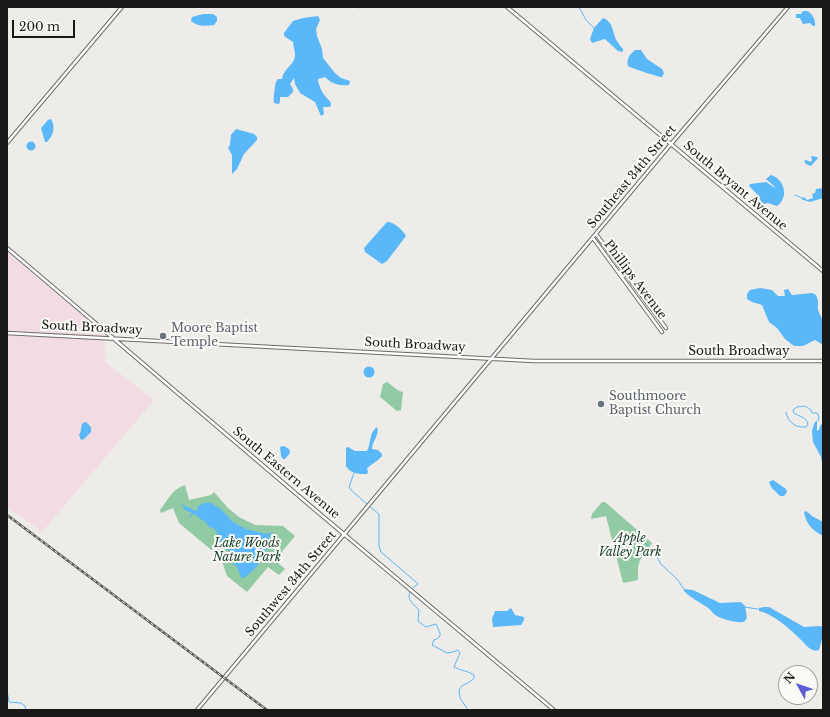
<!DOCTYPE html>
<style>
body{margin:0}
#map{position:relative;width:830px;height:717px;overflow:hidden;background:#edece8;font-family:"Libre Baskerville",serif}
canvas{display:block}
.frame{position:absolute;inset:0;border:8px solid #191817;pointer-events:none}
.north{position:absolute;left:778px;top:665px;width:40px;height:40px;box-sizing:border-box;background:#fafaf6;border:1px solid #a0a09d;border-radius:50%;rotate:310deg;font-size:11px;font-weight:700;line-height:16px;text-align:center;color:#191817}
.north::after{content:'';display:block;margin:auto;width:14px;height:18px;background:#5d5ed6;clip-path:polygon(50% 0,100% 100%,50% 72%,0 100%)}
.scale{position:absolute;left:12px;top:20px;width:63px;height:18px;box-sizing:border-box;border:2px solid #191817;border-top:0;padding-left:5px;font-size:12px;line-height:14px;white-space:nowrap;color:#191817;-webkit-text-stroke:3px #fafaf6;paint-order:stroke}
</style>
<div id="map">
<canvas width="830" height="717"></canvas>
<div class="frame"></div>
<div class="north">N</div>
<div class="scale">200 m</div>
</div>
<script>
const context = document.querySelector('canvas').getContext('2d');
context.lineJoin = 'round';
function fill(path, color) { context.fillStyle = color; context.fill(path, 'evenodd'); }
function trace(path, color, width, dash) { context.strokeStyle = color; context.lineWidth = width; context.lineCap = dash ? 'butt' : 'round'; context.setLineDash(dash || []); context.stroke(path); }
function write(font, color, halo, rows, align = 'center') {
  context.font = font + ' "Libre Baskerville",serif'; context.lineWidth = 4; context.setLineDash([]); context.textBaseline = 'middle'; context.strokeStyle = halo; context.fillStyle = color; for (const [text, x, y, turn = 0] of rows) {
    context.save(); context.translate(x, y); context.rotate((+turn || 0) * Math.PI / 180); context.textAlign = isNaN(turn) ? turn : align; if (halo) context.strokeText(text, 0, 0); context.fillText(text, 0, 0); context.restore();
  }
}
fill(new Path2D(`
 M7 252 104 334 105 362 154 400 42 532 7 507Z`), '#f3dbe4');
fill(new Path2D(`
 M387 382C392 385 397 391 403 392L401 410 397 411 380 397 383 384Z
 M185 485 189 500 211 495 214 492 228 508 239 517 255 525 283 526 295 536 275 560 285 569 279 575 268 567 247 592 227 576 221 558 179 523 173 508 161 513 160 510C168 500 172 489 185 485Z
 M602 502H605L652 543 640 560 638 567V580L623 583 606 516 591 519 592 514Z`), '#92caa3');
fill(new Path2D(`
 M803 11H807C812 13 816 20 815 26H813L810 23 803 24 800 18H796V14H801Z
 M203 14H213L217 17V21L214 25C205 26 198 27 191 21L192 17Z
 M318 16 320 20 316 29 317 36 322 49 323 58 335 73 341 78 350 81 349 85C339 86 332 84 325 77L318 79C318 84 322 93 326 97 329 101 331 101 331 105L330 107H323L324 114 321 116 315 102 300 93 295 84 294 78 290 84 293 89V92L288 97H280V101L279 104 274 103C273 100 275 85 276 82L278 79H282C283 69 296 64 295 54 295 50 293 46 293 42L284 36V33L293 21 303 18Z
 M603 18C614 22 612 33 617 41 619 44 621 47 623 49V52L618 51 605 39 592 43 590 39 594 28Z
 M635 50H641L647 59 662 69 664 73 662 77C658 77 631 68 628 66 626 59 630 54 635 50Z
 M51 119C56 127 53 136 47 142H45L41 128 48 120Z
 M236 129 254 134 257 137V140L244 154 237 169 232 174V155L228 148 230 145 231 135Z
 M26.5 146a4.5 4.5 0 1 1 9 0a4.5 4.5 0 1 1-9 0Z
 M811 156 817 157 818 158 811 166 806 164 804 161 806 160 811 162 812 160Z
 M771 175C785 179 789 198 777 206L768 203 762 205 759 196 749 186 750 184 766 182 775 188V187L766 179Z
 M823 188V198L810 202 801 199 804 197 807 200 813 198 812 194 815 193 816 189Z
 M387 222C394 222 403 230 406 236L387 261 382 264 365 252 364 248Z
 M760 288 772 290 778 296H785L784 290 788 289 792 295 812 293 816 295 818 300V310L823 321V345L815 340 803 346H794L785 339 777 328 769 322 762 305 752 302 747 299V294L750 290Z
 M363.5 372a5.5 5.5 0 1 1 11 0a5.5 5.5 0 1 1-11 0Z
 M816 421H817V431L819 430 820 426 823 423V467L821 457 813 442 812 431 814 424Z
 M86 422 91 427V432L84 439 81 440 79 435C82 431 80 427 83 423Z
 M377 427C380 435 372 441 372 449L378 450 382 454V456L378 460 367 468 368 472 367 474C358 474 351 474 346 466V448L348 447 355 451H367C371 444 369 432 377 427Z
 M284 446 289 449 290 453 285 459H283L281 456 280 447Z
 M773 480 786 489 787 492 784 496H780L771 487 769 482Z
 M209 502 221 509 233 522 246 529 267 534 273 532 270 535C267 554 259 569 242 579L236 565H232L235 563 233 553 220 545 216 530 208 526 204 520 201 521V519L194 514 187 519 192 513 185 510 181 504 196 511 198 510 197 507 204 503Z
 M806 511 812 516 823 522V536C812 530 806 524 804 512Z
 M684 589 693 590 720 603 741 602 745 606 747 618 744 622C736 623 720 619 714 614 712 612 710 609 707 607 699 602 691 598 684 591Z
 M764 607H769L804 627 819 626 823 627V636L819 650C816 651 815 651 813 650 807 648 803 641 798 637 788 627 773 614 759 611V608Z
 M511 608 515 615 524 617V620L521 625C511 626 503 626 493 627L492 619 495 611H507Z`), '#5ab7f8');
trace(new Path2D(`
 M358 7 359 8 363 7
 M579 7 586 20 594 28
 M795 195 802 198
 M786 412C788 423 796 428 806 427L808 425C807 417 800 417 794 413L793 410 797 407 805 406 811 410 812 413H817L819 417 818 421
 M354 473 349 487 352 491 367 504
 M369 506 379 514V546L381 552 416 582 418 584 413 588
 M636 532 655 554 661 564 677 579 684 589
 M410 592C406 600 414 604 419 610L418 621 426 627 436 624 440 633V636L437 639 434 640 432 645 447 653 453 652 458 650 460 653 454 667C461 671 469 671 474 675V678C470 684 462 683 459 690L460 698 468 710
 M744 607 758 609
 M7 690 9 702 21 703 25 706 26 710`), '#5ab7f8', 1);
const tertiary = new Path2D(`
 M507 7 823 271
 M7 143 122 7
 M596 234 666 328
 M593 238 662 332
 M7 248 320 514 554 710
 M7 333 534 361H823
 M197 710 671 144 788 7`);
trace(tertiary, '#6d6c68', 4.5);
trace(tertiary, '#fff', 2.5);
const rail = new Path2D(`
 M7 515 267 710`);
trace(rail, '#5a5958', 2.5);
trace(rail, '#fafaf6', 1, [3]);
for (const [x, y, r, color] of [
 [163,336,4,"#6b7280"],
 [601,404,4,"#6b7280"]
]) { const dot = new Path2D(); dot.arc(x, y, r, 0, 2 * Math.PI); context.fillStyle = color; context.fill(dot); trace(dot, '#fafaf6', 1.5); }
write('12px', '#191817', '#fafaf6', [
 ["Southeast 34th Street",632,177,-50],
 ["South Bryant Avenue",735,186,40],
 ["Phillips Avenue",635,280,53],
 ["South Broadway",92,328,3],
 ["South Broadway",415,345,3],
 ["South Broadway",739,352],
 ["South Eastern Avenue",286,473,40],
 ["Southwest 34th Street",291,584,-50]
]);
write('12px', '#5b616d', '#fafaf6', [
 ["Moore Baptist",171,329],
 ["Temple",171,343],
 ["Southmoore",609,397],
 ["Baptist Church",609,411]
], 'left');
write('italic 12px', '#173f26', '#fafaf6', [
 ["Apple",630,539],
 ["Valley Park",630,553],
 ["Lake Woods",247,544],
 ["Nature Park",247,558]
]);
</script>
